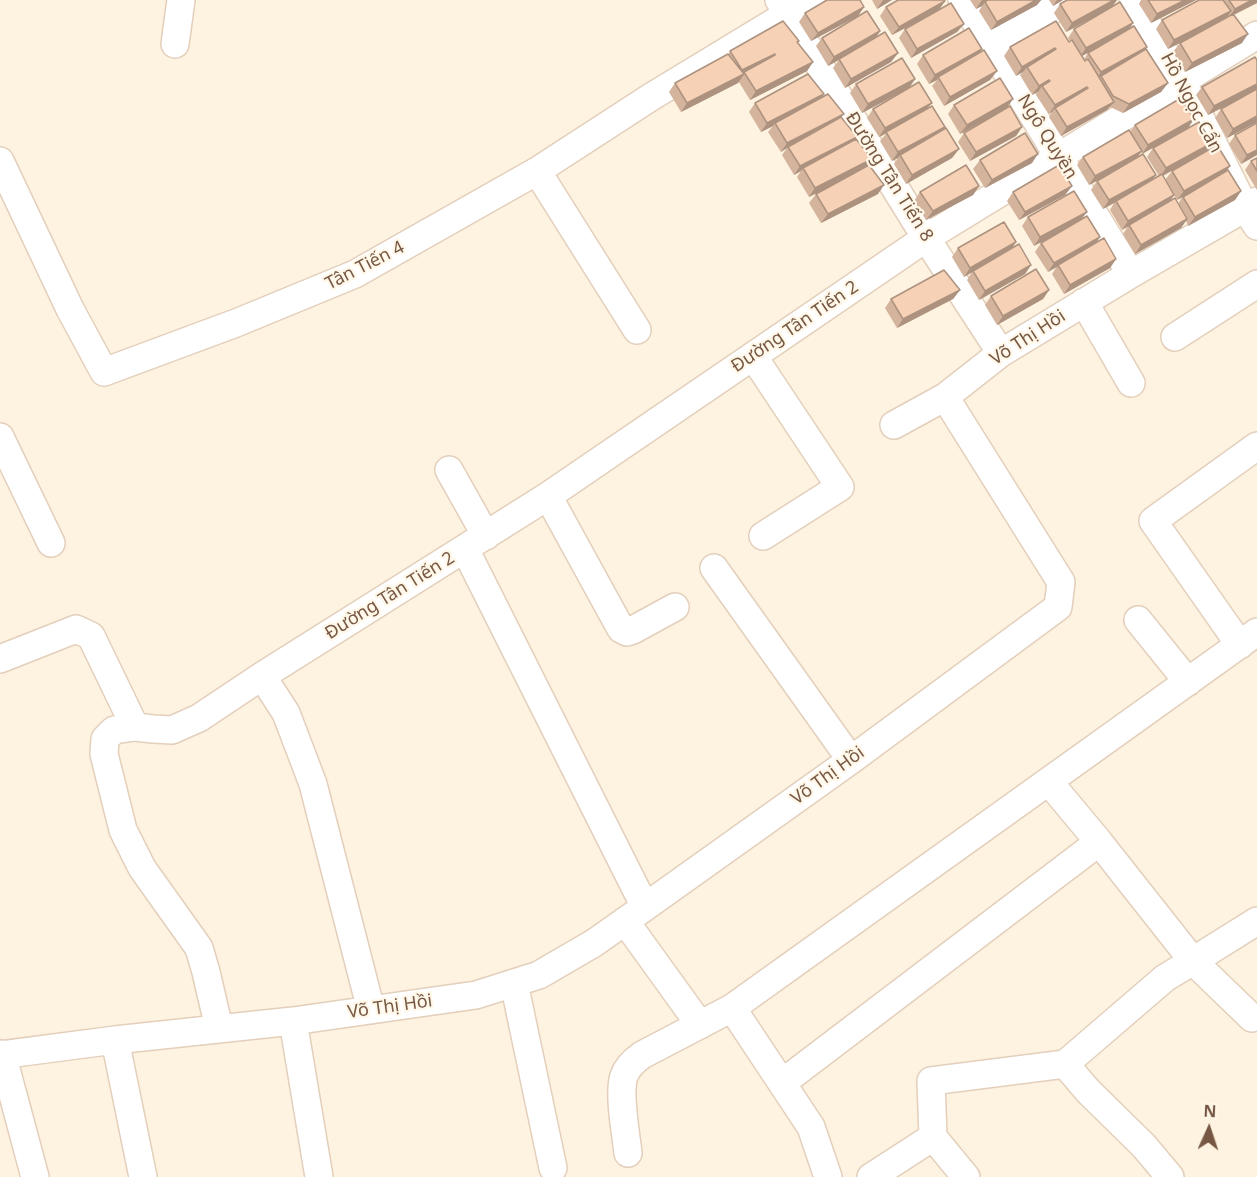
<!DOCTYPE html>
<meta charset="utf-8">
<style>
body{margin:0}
#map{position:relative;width:1257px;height:1177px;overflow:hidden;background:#fef3e0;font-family:"Noto Sans",sans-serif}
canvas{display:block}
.north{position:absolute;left:1179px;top:1099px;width:60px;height:60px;-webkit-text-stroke:4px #fff7e8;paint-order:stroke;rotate:3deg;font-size:16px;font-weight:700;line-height:24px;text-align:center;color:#775845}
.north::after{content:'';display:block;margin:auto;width:21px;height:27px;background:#775845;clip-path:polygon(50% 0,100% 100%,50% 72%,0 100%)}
</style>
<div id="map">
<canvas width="1257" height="1177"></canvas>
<div class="north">N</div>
</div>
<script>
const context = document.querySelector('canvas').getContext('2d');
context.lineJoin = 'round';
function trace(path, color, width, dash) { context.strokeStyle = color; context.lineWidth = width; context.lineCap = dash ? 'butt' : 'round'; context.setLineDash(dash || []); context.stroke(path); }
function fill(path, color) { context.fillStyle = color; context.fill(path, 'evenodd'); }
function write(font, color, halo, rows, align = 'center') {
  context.font = font + ' "Noto Sans",sans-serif'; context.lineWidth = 4.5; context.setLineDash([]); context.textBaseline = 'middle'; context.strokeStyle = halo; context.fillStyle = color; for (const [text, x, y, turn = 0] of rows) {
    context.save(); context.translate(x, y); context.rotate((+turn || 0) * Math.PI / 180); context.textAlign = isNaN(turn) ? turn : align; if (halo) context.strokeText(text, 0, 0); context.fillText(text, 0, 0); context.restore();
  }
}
const minor = new Path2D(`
 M779 0 926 238 1001 353
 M962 0 1131 274
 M1133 0 1182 81 1245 208 1257 226
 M175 44 181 0
 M990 45 1070 0
 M0 161 70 309 104 372 236 323 355 274 537 171 651 97 811 0
 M537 171 637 330
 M1084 302 1131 383
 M1175 337 1257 284
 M753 356 840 487 763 536
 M894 425 945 397
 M0 437 51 543
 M449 470 486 536
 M548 496 621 629 627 632 633 630 675 607
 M465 549 645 907
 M714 568 851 760
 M1138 620 1188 682
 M1240 645 1153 521 1257 446
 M0 659 76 629 91 636 135 727
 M262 676 286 713 313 784 371 1010
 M1049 782 1099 842 1193 961 1165 978 1065 1064 1088 1091 1144 1146 1170 1177
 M625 921 700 1025
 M514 983 553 1168
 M1252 1018 1193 961 1257 921
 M293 1021 319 1177
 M219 1028 206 972 199 948 142 868 123 830 104 754 105 739 114 730 135 727 153 729 172 730 199 718 262 676 548 496 926 238 1257 35
 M115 1040 143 1177
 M2 1054 35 1177
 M0 1055 115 1040 293 1021 476 995 539 975 594 943 645 907 851 760 1058 607 1061 582 945 397 1001 353 1131 274 1257 201
 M782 1083 1099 842
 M933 1137 931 1081 1065 1064
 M628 1153C626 1134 618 1093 624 1076 627 1067 635 1060 642 1055L732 1008
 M828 1177 811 1127 732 1008 1257 632
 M871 1177 933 1137 966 1177`);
trace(minor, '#e3cfbb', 30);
trace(minor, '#fff', 27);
fill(new Path2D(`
 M872 0H892L877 9Z
 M970 0H1041L1037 5 991 30 979 11 982 6 976 9Z
 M1049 0H1063L1053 6Z
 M1117 0 1112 6 1133 23 1128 30 1147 47 1145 50 1168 83 1161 92 1123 113 1110 107 1107 110 1061 136 1049 117 1052 112 1049 114 1036 95 1038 92 1032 95 1020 75 1023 72 1016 76 1004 56 1010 47 1069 42 1070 41 1068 38 1074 29 1105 11 1066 32 1054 13 1060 4ZM1093 50 1088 53 1084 59 1082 56Z
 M1141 0H1196L1151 23 1139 4Z
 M1199 0H1257V3L1234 15 1242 43 1185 72 1173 52 1180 43 1188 39 1168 49 1156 29 1162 20Z
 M945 1 939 9 964 24 957 32 911 58 899 38 905 29 928 16 892 35 880 16 886 7Z
 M864 7 858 16 811 41 799 22 805 13Z
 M880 31 876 38 898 53 891 62 845 88 833 68 839 60 828 66 816 46 822 38Z
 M799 41 798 43 813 62 807 71 750 100 739 82 738 83 681 112 669 92 675 83 728 55 730 51Z
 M982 49 979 53 997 71 990 80 944 106 932 86 937 80 929 84 917 64 923 55Z
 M1257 60V122L1227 138 1215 118 1221 109 1237 100 1208 115 1196 95 1202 87Z
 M915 79 909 88 862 113 850 93 856 84Z
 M821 97 844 114 841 117 856 139 872 159 867 165 878 194 821 223 809 203 816 194 831 185 809 197 797 177 801 171 794 175 782 155 787 148 781 152 768 132 773 126 761 132 749 112 755 103Z
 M954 105 1007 108 1022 127 1016 136 970 161 958 142 964 133 995 115 960 134 948 114Z
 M928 108 945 127 942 131 959 149 952 158 906 184 894 164 898 158 892 161 880 141 886 134 879 137 867 118 873 109Z
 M1194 119 1188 128 1142 154 1141 152 1137 158 1156 175 1153 179 1159 176 1147 157 1153 148 1206 151 1225 172 1241 191 1235 200 1188 226 1186 221 1181 228 1135 254 1123 234 1128 226 1122 230 1110 210 1114 203 1103 209 1091 190 1097 181 1089 185 1077 165 1083 157 1130 132 1135 125ZM1201 154 1172 171 1165 180 1163 176ZM1174 195 1177 200 1182 197 1178 204 1170 201Z
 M1257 123V155L1241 164 1229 144 1235 135Z
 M1257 158V190L1245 170 1251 161Z
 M980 160 1032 163 985 188 973 169Z
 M979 186 973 195 926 220 914 201 920 192Z
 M1072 186 1065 195 1019 220 1007 201 1013 192Z
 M1028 217 1081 220 1100 237 1096 243 1116 259 1110 268 1064 294 1052 274 1057 266 1048 272 1035 252 1041 243 1075 224 1034 246 1022 226Z
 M1016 242 1012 248 1031 265 1025 274 979 300 967 280 972 272 964 277 952 257 958 248Z
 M960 290 953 299 897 328 885 308 891 299Z
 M1049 290 1043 299 997 325 985 305 991 296Z`), '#d4b49c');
fill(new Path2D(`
 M883 0H892L877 9Z
 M982 0H992L985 2 982 6 976 9Z
 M1036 0H1041L1037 5 991 30 997 22Z
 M1057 0H1063L1053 6Z
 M1114 0H1117L1112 7 1066 32 1072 23Z
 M1185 0H1196L1151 23 1157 14Z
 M1252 0H1257V3L1229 17 1235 9Z
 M945 1 939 10 892 35 899 27Z
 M864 7 858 16 811 41 818 33Z
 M1231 11 1225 20 1168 49 1174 40Z
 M1133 23 1127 32 1080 57 1086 48Z
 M964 24 957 32 911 58 917 49Z
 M880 31 874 40 828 66 834 57Z
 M1248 34 1242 43 1185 72 1192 63Z
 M1147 47 1141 56 1101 76 1098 79 1095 81 1101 72Z
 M1055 48 1049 57 1027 67 1023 72 1016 76 1022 67Z
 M982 49 975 58 938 77 937 80 929 84 935 75Z
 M898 53 891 62 845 88 851 79Z
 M775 54 768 63 744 72 742 75 744 74 738 83 681 112 687 103 737 77 742 70Z
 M813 62 807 71 750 100 756 91Z
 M997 71 990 80 944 106 950 97Z
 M915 79 909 88 862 113 868 104Z
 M1049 80 1044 88 1042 86 1038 92 1032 95 1039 86Z
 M1168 83 1161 92 1123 113 1129 104Z
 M1257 84V90L1208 115 1214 106Z
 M1087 87 1081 96 1055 108 1052 112 1049 114 1055 105Z
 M824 94 818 103 775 123 773 126 761 132 767 123Z
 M1013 99 1007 108 960 134 967 125Z
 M1114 102 1107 110 1061 136 1067 127Z
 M932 103 925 111 879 137 885 128Z
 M844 114 837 122 788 147 787 148 781 152 787 143Z
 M1257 116V122L1227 138 1233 129Z
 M1194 119 1188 128 1142 154 1148 145Z
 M945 127 939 136 900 155 898 158 892 161 898 152Z
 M1022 127 1016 136 970 161 976 152Z
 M857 137 851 146 803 168 801 171 794 175 800 166Z
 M1212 143 1206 152 1160 177 1166 168Z
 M959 149 952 158 906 184 912 175Z
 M1257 150V155L1241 164 1247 155Z
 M1142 151 1135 160 1089 185 1095 176Z
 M1038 154 1032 163 985 188 992 180Z
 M872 159 866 168 809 197 815 188Z
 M1230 166 1224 175 1177 200 1184 191Z
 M1156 175 1149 184 1116 201 1114 203 1103 209 1109 200Z
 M884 185 878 194 821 223 828 214Z
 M979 186 973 195 926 220 933 211Z
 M1072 186 1065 195 1019 220 1025 212Z
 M1241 191 1235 200 1188 226 1195 217Z
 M1174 195 1168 204 1122 230 1128 221Z
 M1087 212 1080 221 1034 246 1040 237Z
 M1187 219 1181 228 1135 254 1141 245Z
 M1100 237 1094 246 1048 272 1054 263Z
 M1016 242 1010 251 964 277 970 268Z
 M1116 259 1110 268 1064 294 1070 285Z
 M1031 265 1025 274 979 300 985 291Z
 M960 290 953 299 897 328 903 319Z
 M1049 290 1043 299 997 325 1003 316Z`), '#ac927f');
const building = new Path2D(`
 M827 0H860L864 7 818 33 805 13Z
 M898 0H944L945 1 899 27 886 7Z
 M988 0H1036L997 22 985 2Z
 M1067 0H1114L1072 23 1060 4Z
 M1148 0H1185L1157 14Z
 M1199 0H1223L1231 11 1174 40 1162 20Z
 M1229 0H1252L1235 9Z
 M1120 2 1133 23 1086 48 1074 29Z
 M951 3 964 24 917 49 905 29Z
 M867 11 880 31 834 57 822 38Z
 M1233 14 1248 34 1192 63 1180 43Z
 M783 21 799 41 797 42 813 62 756 91 744 72 775 55V54L742 70 730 51Z
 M1056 21 1069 42 1072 40 1085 61 1088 59 1114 102 1067 127 1055 108 1088 88 1087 87 1055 105 1042 86 1050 81 1049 80 1039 86 1027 67 1056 49 1055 48 1022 67 1010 47Z
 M1134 26 1147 47 1101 72 1088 53Z
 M969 28 982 49 935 75 923 55Z
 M885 32 898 53 851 79 839 59Z
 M1146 49 1168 83 1129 104 1113 96 1101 76Z
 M984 50 997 71 950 97 938 77Z
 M728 54 744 74 687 103 675 83Z
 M1255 57 1257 60V84L1214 106 1202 87Z
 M902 58 915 79 868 104 856 84Z
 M808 74 824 94 767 123 755 103Z
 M1000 78 1013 99 967 125 954 105Z
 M919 82 932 103 885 128 873 109Z
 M1257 89V116L1233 129 1221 109Z
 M828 94 844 114 787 143 775 123Z
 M1181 98 1194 119 1148 145 1135 125Z
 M932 106 945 127 898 152 886 132Z
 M1010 106 1022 127 976 152 964 133Z
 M841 117 857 137 800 166 788 147Z
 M1199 122 1212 143 1166 168 1153 148Z
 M1257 123V150L1247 155 1235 135Z
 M946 128 959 149 912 175 900 155Z
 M1129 130 1142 151 1095 176 1083 157Z
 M1025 133 1038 154 992 180 980 160Z
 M856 139 872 159 815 188 803 168Z
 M1217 145 1230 166 1184 191 1172 171Z
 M1143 154 1156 175 1109 200 1097 181Z
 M1257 158V171L1251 161Z
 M869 165 884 185 828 214 816 194Z
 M966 165 979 186 933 211 920 192Z
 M1059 165 1072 186 1025 212 1013 192Z
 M1228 170 1241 191 1195 217 1183 197Z
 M1162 174 1174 195 1128 221 1116 201Z
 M1074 191 1087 212 1040 237 1028 217Z
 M1175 198 1187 219 1141 245 1129 225Z
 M1087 216 1100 237 1054 263 1041 243Z
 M1004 222 1016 242 970 268 958 248Z
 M1104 238 1116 259 1070 285 1058 265Z
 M1019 244 1031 265 985 291 973 271Z
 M1036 269 1049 290 1003 316 991 296Z
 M944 270 960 290 903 319 891 299Z`);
fill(building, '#f6d1b5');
trace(building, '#ac927f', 1.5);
write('18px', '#775845', '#fff7e8', [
 ["Hồ Ngọc Cẩn",1191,103,62],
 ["Ngô Quyền",1047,137,58],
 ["Đường Tân Tiến 8",889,177,58],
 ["Tân Tiến 4",365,266,-27],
 ["Đường Tân Tiến 2",795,327,-34],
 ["Võ Thị Hồi",1028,338,-33],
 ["Đường Tân Tiến 2",390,596,-32],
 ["Võ Thị Hồi",828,776,-36],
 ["Võ Thị Hồi",390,1007,-8]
]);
</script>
